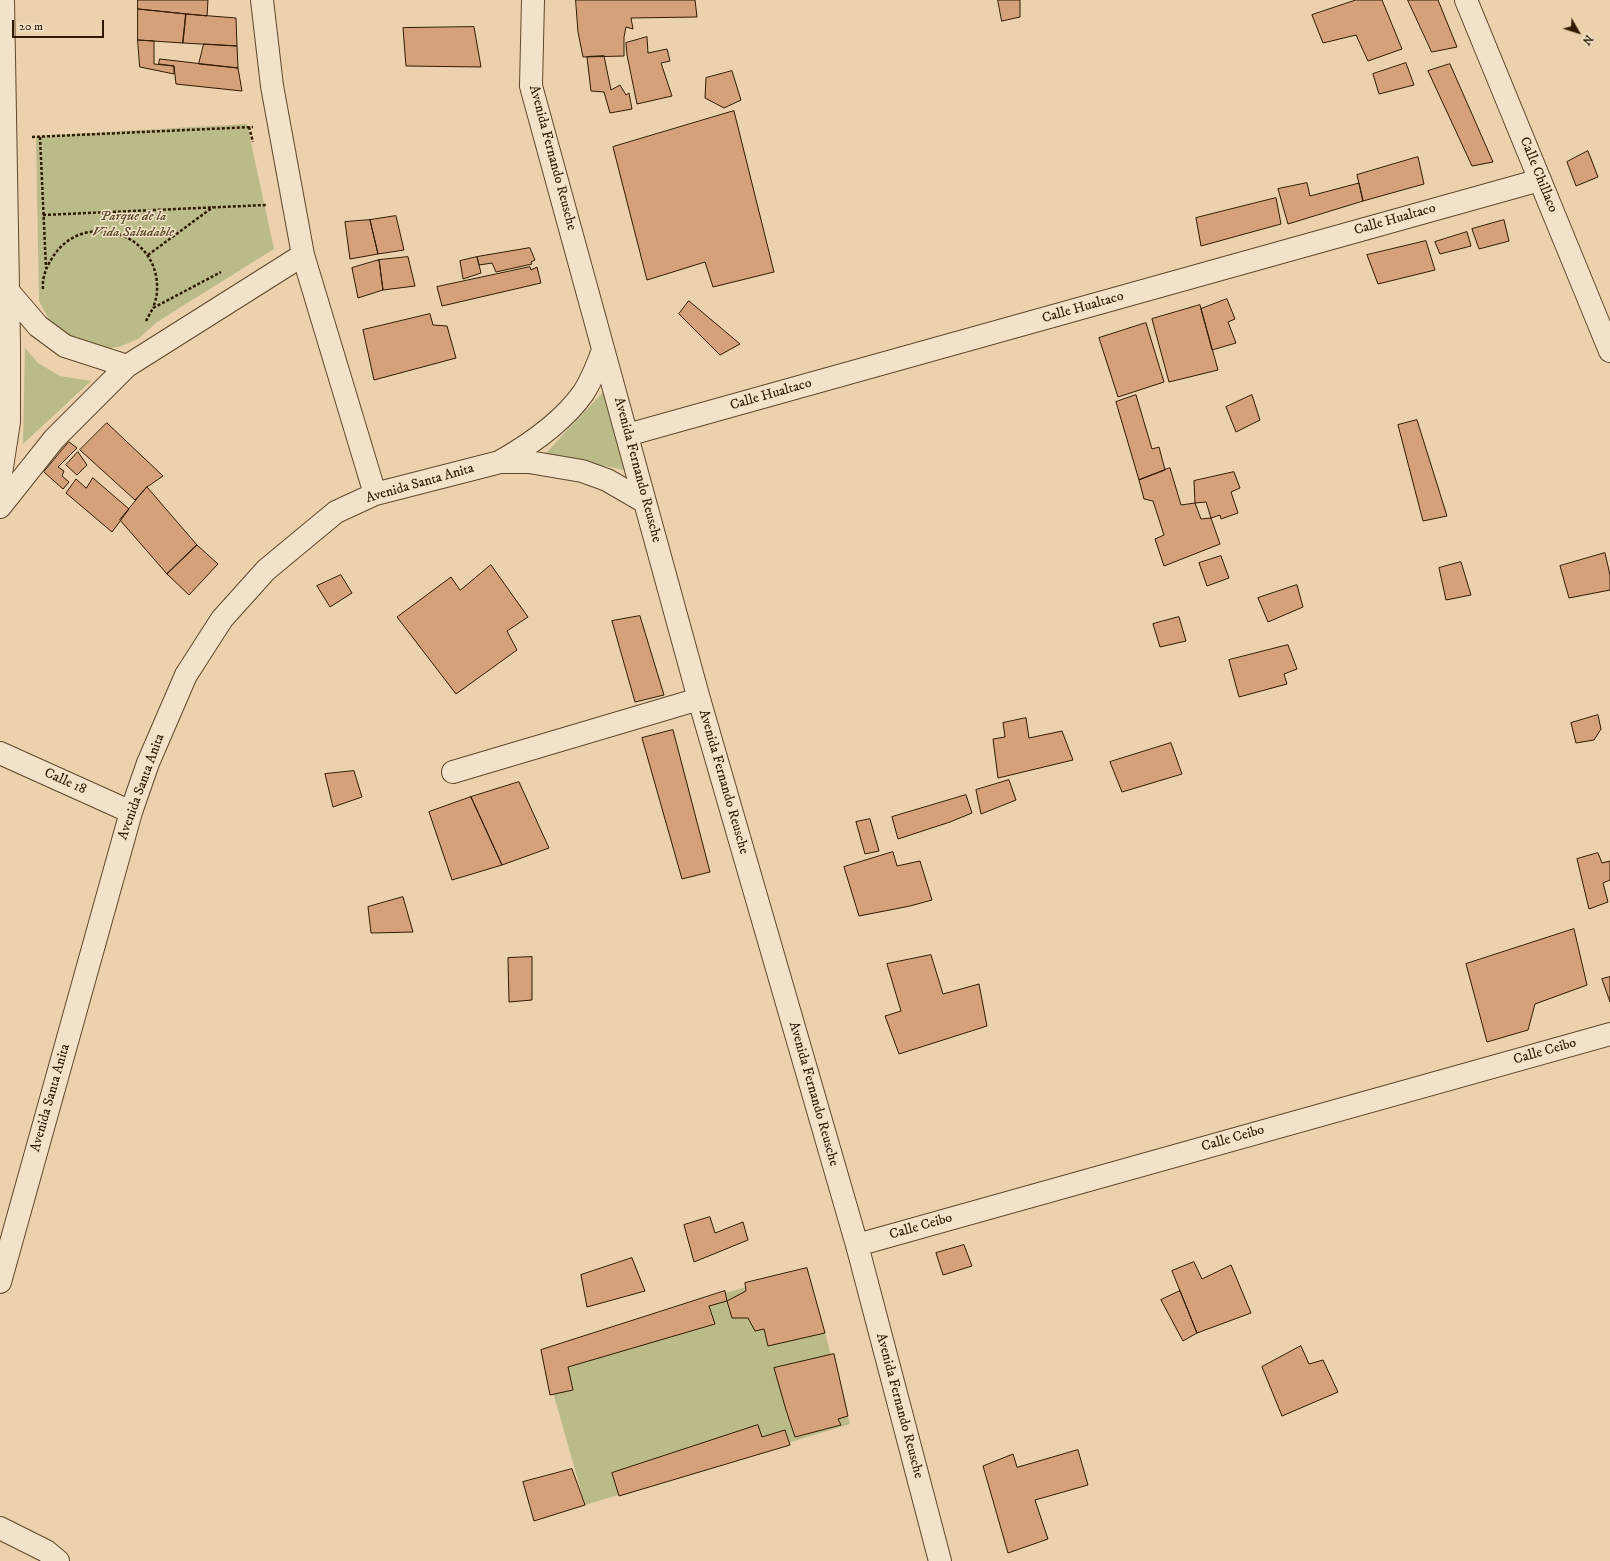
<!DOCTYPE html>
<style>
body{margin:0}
#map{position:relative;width:1610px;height:1561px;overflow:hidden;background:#ebd2ac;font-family:"IM FELL DW Pica",serif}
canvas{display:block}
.north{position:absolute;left:1558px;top:12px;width:40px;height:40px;-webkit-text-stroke:3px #f2e2c9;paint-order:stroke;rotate:129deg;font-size:11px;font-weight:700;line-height:16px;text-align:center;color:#301a01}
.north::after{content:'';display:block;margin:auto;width:14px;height:18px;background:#301a01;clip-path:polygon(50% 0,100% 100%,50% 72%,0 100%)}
.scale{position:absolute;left:12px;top:20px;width:92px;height:18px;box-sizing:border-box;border:2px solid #301a01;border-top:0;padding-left:5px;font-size:12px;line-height:14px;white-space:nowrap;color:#301a01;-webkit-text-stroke:3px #f2e2c9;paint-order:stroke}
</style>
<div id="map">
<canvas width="1610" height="1561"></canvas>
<div class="north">N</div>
<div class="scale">20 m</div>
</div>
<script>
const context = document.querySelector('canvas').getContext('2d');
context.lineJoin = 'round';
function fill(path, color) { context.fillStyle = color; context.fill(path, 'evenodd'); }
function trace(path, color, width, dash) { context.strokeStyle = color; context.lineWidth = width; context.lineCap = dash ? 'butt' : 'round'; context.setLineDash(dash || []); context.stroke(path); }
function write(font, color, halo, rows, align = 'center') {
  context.font = font + ' "IM FELL DW Pica",serif'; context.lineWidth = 3; context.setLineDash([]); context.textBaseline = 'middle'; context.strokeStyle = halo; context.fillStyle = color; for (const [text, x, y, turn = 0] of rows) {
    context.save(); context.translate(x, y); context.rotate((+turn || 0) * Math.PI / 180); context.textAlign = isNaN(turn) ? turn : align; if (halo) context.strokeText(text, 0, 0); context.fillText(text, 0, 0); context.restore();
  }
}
fill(new Path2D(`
 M247 124 274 249 157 322 138 339 119 347 99 349 77 341 53 327 39 301 36 136Z
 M25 348 38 363 60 376 91 381 23 444Z
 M604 391 624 470 545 454Z
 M807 1268 850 1424 585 1505 541 1350Z`), '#babb88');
const building = new Path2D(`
 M138 0H208L207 16 138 9Z
 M576 0H695L697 17 631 18 633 29 626 27 624 37V56L583 57 578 32Z
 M998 0H1020V17L1002 21Z
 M1356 0H1382L1402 49 1368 61 1356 35 1323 43 1312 15Z
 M1408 0H1438L1457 47 1432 52Z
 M138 9 186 14 183 43 138 40Z
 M186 14 236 18 237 46 183 43Z
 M474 27 481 67 406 66 403 28Z
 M647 37 648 53 667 49 670 61 661 63 672 96 637 104 627 55 626 43Z
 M138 40 154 41V64L174 66V74L140 67Z
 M204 44 237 46 238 68 199 64Z
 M604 56 611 90 620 85 626 95 629 93 632 109 610 113 604 92 591 91 587 57Z
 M160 59 238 68 242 91 176 84 174 66 159 64Z
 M1406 63 1414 85 1379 94 1373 74Z
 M1450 64 1493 162 1472 166 1428 71Z
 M732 71 741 100 724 108 705 98 706 78Z
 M734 111 774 272 713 287 705 262 647 280 613 147Z
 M1588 151 1598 177 1576 186 1567 162Z
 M1418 157 1424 184 1363 201 1357 175Z
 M1307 183 1310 196 1359 183 1363 201 1288 224 1278 189Z
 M1276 198 1281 224 1201 246 1196 218Z
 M396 216 404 250 378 254 370 220Z
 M370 220 378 254 350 259 345 222Z
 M1504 220 1509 241 1479 249 1472 229Z
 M1467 232 1471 246 1440 254 1435 242Z
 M1426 241 1435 270 1378 284 1367 255Z
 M530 248 535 260 531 262 532 264 496 272 492 263 479 265 477 257Z
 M408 257 415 286 383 290 379 260Z
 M477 257 481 273 463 279 460 261Z
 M379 260 383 290 358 298 352 268Z
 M530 267 531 270 537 267 541 283 442 306 437 287Z
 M1227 299 1235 319 1228 322 1236 343 1212 350 1201 309Z
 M689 301 740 344 720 355 679 314Z
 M1200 305 1218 370 1169 382 1152 319Z
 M430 314 433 325 447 326 456 358 374 380 363 330Z
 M1146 323 1164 382 1118 397 1099 338Z
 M1136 395 1152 449 1159 447 1165 470 1139 480 1116 402Z
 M1252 395 1260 420 1236 432 1226 407Z
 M1417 420 1447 516 1423 521 1398 425Z
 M107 423 163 476 147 487 135 500 80 450Z
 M69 442 77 448 58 467 64 471 62 476 69 482 63 489 44 472Z
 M78 452 87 465 77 475 66 465Z
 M1170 468 1181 505 1195 503 1201 519 1211 518 1220 544 1164 566 1155 539 1164 535 1153 501 1144 499 1139 480Z
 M1234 472 1240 488 1231 492 1238 513 1221 519 1220 515 1211 518 1206 502 1195 503 1194 481Z
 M93 478 129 509 112 532 66 493 76 479 86 488Z
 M147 487 197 545 167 574 120 520Z
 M197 545 218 564 189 595 167 574Z
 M1605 553 1610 575V590L1569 598 1560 566Z
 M1221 556 1229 578 1207 586 1199 563Z
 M1461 562 1471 595 1446 600 1439 568Z
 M491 565 528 617 507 631 517 650 456 694 397 617 451 577 460 590Z
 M341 575 352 593 330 607 317 586Z
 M1297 585 1303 607 1268 622 1258 598Z
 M640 616 664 695 635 702 612 621Z
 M1179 617 1186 641 1160 647 1153 624Z
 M1288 645 1297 669 1284 674 1287 684 1239 697 1229 660Z
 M1598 715 1601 729 1594 740 1576 743 1571 723Z
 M1026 718 1029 738 1062 731 1073 760 998 778 993 739 1005 737 1003 723Z
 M673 730 710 872 682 879 642 738Z
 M1171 743 1182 774 1122 792 1110 762Z
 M354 771 362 797 333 807 325 774Z
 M1009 780 1016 800 981 814 976 790Z
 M519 782 549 848 502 865 471 797Z
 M966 795 972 813 950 822 898 839 892 817Z
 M471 797 502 865 452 880 429 812Z
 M870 819 879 851 865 854 856 822Z
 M893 852 897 866 920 861 932 900 910 906 859 916 844 867Z
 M1598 853 1602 863 1610 861V880L1603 883 1608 902 1589 909 1577 859Z
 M403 897 413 932 371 933 368 907Z
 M1574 929 1587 985 1535 1004 1528 1030 1487 1042 1466 964Z
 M931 955 943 994 979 984 987 1026 899 1054 885 1016 901 1011 887 964Z
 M532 957V1000L509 1002 508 958Z
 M1610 977V1002L1602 979Z
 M710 1217 715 1233 743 1222 748 1240 694 1262 684 1225Z
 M964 1245 972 1266 943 1275 936 1253Z
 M632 1258 645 1291 587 1307 581 1275Z
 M1194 1262 1202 1279 1231 1265 1251 1313 1197 1333 1172 1271Z
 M807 1268 825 1333 768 1346 764 1329 755 1331 748 1318H732L727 1301 746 1291 745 1283Z
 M725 1291 727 1301 709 1306 715 1324 568 1367 573 1390 550 1395 541 1350Z
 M1180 1291 1197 1333 1183 1341 1161 1300Z
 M1301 1346 1309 1364 1323 1360 1338 1392 1282 1416 1262 1367Z
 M834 1354 848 1416 838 1419 841 1425 795 1437 786 1410 774 1368Z
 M758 1425 762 1437 785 1430 790 1445 619 1496 612 1473Z
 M1078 1450 1088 1485 1035 1500 1048 1539 1008 1553 983 1466 1013 1454 1017 1467Z
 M572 1469 585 1505 534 1521 523 1482Z`);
fill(building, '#d5a17b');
trace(building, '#301a01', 1);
const minor = new Path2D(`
 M262 0 272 86 303 255 375 494
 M533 0 531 86 699 699 857 1245 940 1561
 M1466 0 1610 351
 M8 291 38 326 65 346 127 366
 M627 435 1540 180
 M501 461C531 444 563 422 584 392 592 379 598 364 603 350
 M0 480 9 422V346L3 0
 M0 507 54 439 127 366 303 255
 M0 753 131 812
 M453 772 699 699
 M857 1245 1610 1034
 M0 1282 131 812 148 763 186 675 222 619 266 570 336 512 375 494 500 462H529L582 471 607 480 645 502
 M0 1528 46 1551 58 1561`);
trace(minor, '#5f482c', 24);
trace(new Path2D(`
 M249 127 253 142
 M32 137 253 127
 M40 137 46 268
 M43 215 266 205
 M148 255 213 207
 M43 289C42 278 46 268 51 260 80 208 160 231 157 290 157 296 155 302 153 308
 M146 321 153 308 221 272`), '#301a01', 2.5, [3, 2]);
trace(minor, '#f2e2c9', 22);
write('14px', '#301a01', '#f2e2c9', [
 ["Avenida Fernando Reusche",552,158,75],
 ["Calle Chillaco",1538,175,68],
 ["Calle Hualtaco",1395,220,-16],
 ["Calle Hualtaco",1083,308,-16],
 ["Calle Hualtaco",771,395,-16],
 ["Avenida Fernando Reusche",637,470,75],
 ["Avenida Santa Anita",420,484,-16],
 ["Calle 18",65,782,24],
 ["Avenida Fernando Reusche",723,782,74],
 ["Avenida Santa Anita",142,787,-70],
 ["Calle Ceibo",1545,1052,-16],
 ["Avenida Fernando Reusche",813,1094,74],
 ["Avenida Santa Anita",51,1098,-74],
 ["Calle Ceibo",1233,1139,-16],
 ["Calle Ceibo",921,1227,-16],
 ["Avenida Fernando Reusche",899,1406,75]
]);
write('italic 14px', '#594a2a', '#f2e2c9', [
 ["Parque de la",133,217],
 ["Vida Saludable",133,233]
]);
</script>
